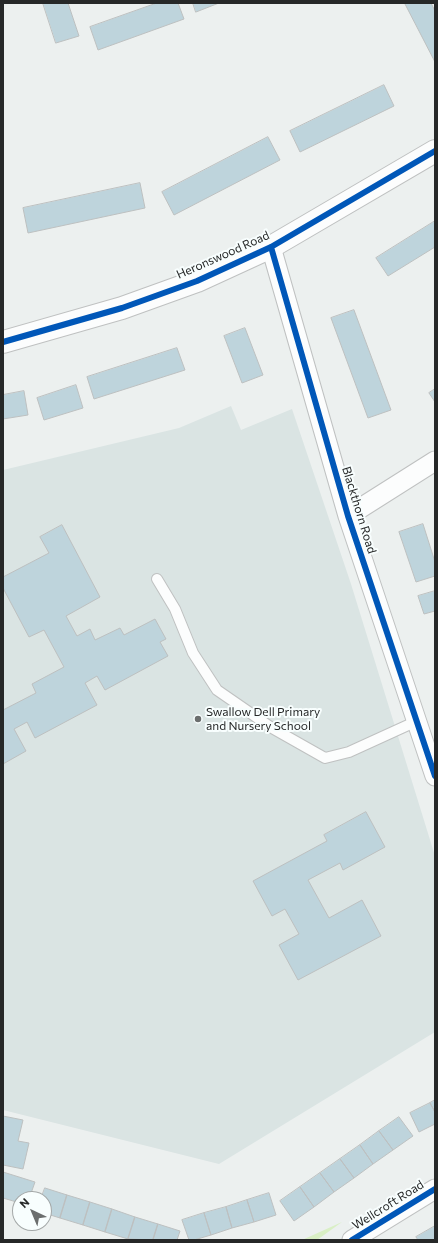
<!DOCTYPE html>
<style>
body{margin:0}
#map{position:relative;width:438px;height:1243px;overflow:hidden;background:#ecf0ef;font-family:Commissioner,sans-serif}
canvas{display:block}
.frame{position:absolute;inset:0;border:4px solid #262828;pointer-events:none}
.north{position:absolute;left:12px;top:1191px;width:40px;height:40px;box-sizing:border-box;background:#f8fefe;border:1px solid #a4a8a8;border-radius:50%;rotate:316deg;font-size:11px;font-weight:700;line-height:16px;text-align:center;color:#262828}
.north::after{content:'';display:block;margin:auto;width:14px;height:18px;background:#6b6e6e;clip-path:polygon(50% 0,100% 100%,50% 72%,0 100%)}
</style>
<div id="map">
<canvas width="438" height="1243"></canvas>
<div class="frame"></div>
<div class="north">N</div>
</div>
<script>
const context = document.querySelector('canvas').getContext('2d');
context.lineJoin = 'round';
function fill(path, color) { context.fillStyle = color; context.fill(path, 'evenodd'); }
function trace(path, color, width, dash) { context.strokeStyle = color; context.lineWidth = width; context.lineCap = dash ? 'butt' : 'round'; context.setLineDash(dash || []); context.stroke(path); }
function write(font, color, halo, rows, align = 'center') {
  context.font = font + ' Commissioner,sans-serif'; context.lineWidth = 4; context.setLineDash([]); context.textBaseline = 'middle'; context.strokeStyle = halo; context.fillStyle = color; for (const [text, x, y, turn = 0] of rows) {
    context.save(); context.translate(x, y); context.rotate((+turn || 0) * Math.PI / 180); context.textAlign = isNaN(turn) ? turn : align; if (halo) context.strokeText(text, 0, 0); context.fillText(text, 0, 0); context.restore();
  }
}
fill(new Path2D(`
 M231 406 241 430 292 409 351 584 435 856V1032L219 1164 3 1110V470L179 428Z`), '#dae4e3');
fill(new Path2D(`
 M342 1222 317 1240H302Z`), '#d9efc5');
const building = new Path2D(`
 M43 3H68L79 36 56 43Z
 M157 3H178L184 19 98 50 90 27Z
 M193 3H219L196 12Z
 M408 3H431L435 11V62L405 4Z
 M384 85 394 106 300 152 290 131Z
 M268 137 280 160 174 215 162 192Z
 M140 183 145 208 28 233 23 208Z
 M435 221V247L388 276 376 258Z
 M354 310 391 410 368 418 331 318Z
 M245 328 263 375 242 383 224 336Z
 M177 348 185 370 94 399 87 377Z
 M76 385 83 408 44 420 37 398Z
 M435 389V402L429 393Z
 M24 391 28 415 3 419V395Z
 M423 524 435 562V576L416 582 399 532Z
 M62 525 100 597 66 616 77 636 90 629 95 640 120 628 124 635 155 619 166 639 160 642 168 656 105 690 97 676 85 683 97 705 35 738 27 722 14 729 26 751 3 764V710L36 693 32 684 64 667 44 630 29 637 3 588V577L49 553 40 537Z
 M435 591V611L424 614 418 596Z
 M366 812 385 847 343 870 340 863 308 880 329 918 362 900 381 936 298 980 279 945 299 934 285 909 272 916 253 881 327 841 324 835Z
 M435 1100V1112L430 1103Z
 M430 1103 435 1112V1124L419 1132 410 1113Z
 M3 1116 23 1120 18 1141 29 1143 23 1169 3 1165Z
 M399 1117 413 1136 393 1150 379 1131Z
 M379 1131 393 1150 373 1164 360 1145Z
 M360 1145 373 1164 354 1178 340 1159Z
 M340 1159 354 1178 334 1192 320 1173Z
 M3 1172 35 1182 29 1199H20V1203L3 1198Z
 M320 1173 334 1192 314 1207 300 1187Z
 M300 1187 314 1207 294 1221 280 1201Z
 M45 1188 67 1195 60 1218 44 1213V1199H41Z
 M269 1193 276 1215 254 1222 247 1200Z
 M67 1195 90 1202 83 1225 60 1218Z
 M247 1200 254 1222 232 1228 226 1207Z
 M90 1202 112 1209 105 1232 83 1225Z
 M226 1207 232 1228 211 1235 204 1213Z
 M112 1209 135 1217 128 1239 105 1232Z
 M204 1213 211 1235 194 1240H189L182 1220Z
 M135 1217 158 1224 153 1240 128 1239Z
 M158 1224 180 1231 177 1240H153Z
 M435 1226V1240H418L416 1237Z`);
fill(building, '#bed4dc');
trace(building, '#bdc0c0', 1);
const service = new Path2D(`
 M157 579 175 609 193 653 217 690 272 728 325 758 349 752 417 721`);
const minor = new Path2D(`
 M271 247 348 516 435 776
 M348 516 435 461
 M352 1240 435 1189`);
const tertiary = new Path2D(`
 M3 342 122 308 197 281 271 247 435 151`);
trace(service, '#bfc1c1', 12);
trace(minor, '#bfc1c1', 21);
trace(tertiary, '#bfc1c1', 24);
trace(service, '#fcfdfd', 10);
trace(minor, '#fcfdfd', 19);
trace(tertiary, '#fcfdfd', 22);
trace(new Path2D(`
 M271 247 348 516 435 776
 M3 342 122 308 197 281 271 247 435 151
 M352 1240 435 1189`), '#0057b8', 6);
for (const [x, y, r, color] of [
 [198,719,4,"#6b6e6e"]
]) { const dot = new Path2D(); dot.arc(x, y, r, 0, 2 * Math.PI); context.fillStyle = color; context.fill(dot); trace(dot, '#f8fefe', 1.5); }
write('12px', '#262828', '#f8fefe', [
 ["Heronswood Road",223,255,-24],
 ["Blackthorn Road",359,510,73],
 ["Wellcroft Road",388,1205,-32]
]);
write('12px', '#262828', '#f8fefe', [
 ["Swallow Dell Primary",206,712],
 ["and Nursery School",206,726]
], 'left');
</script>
